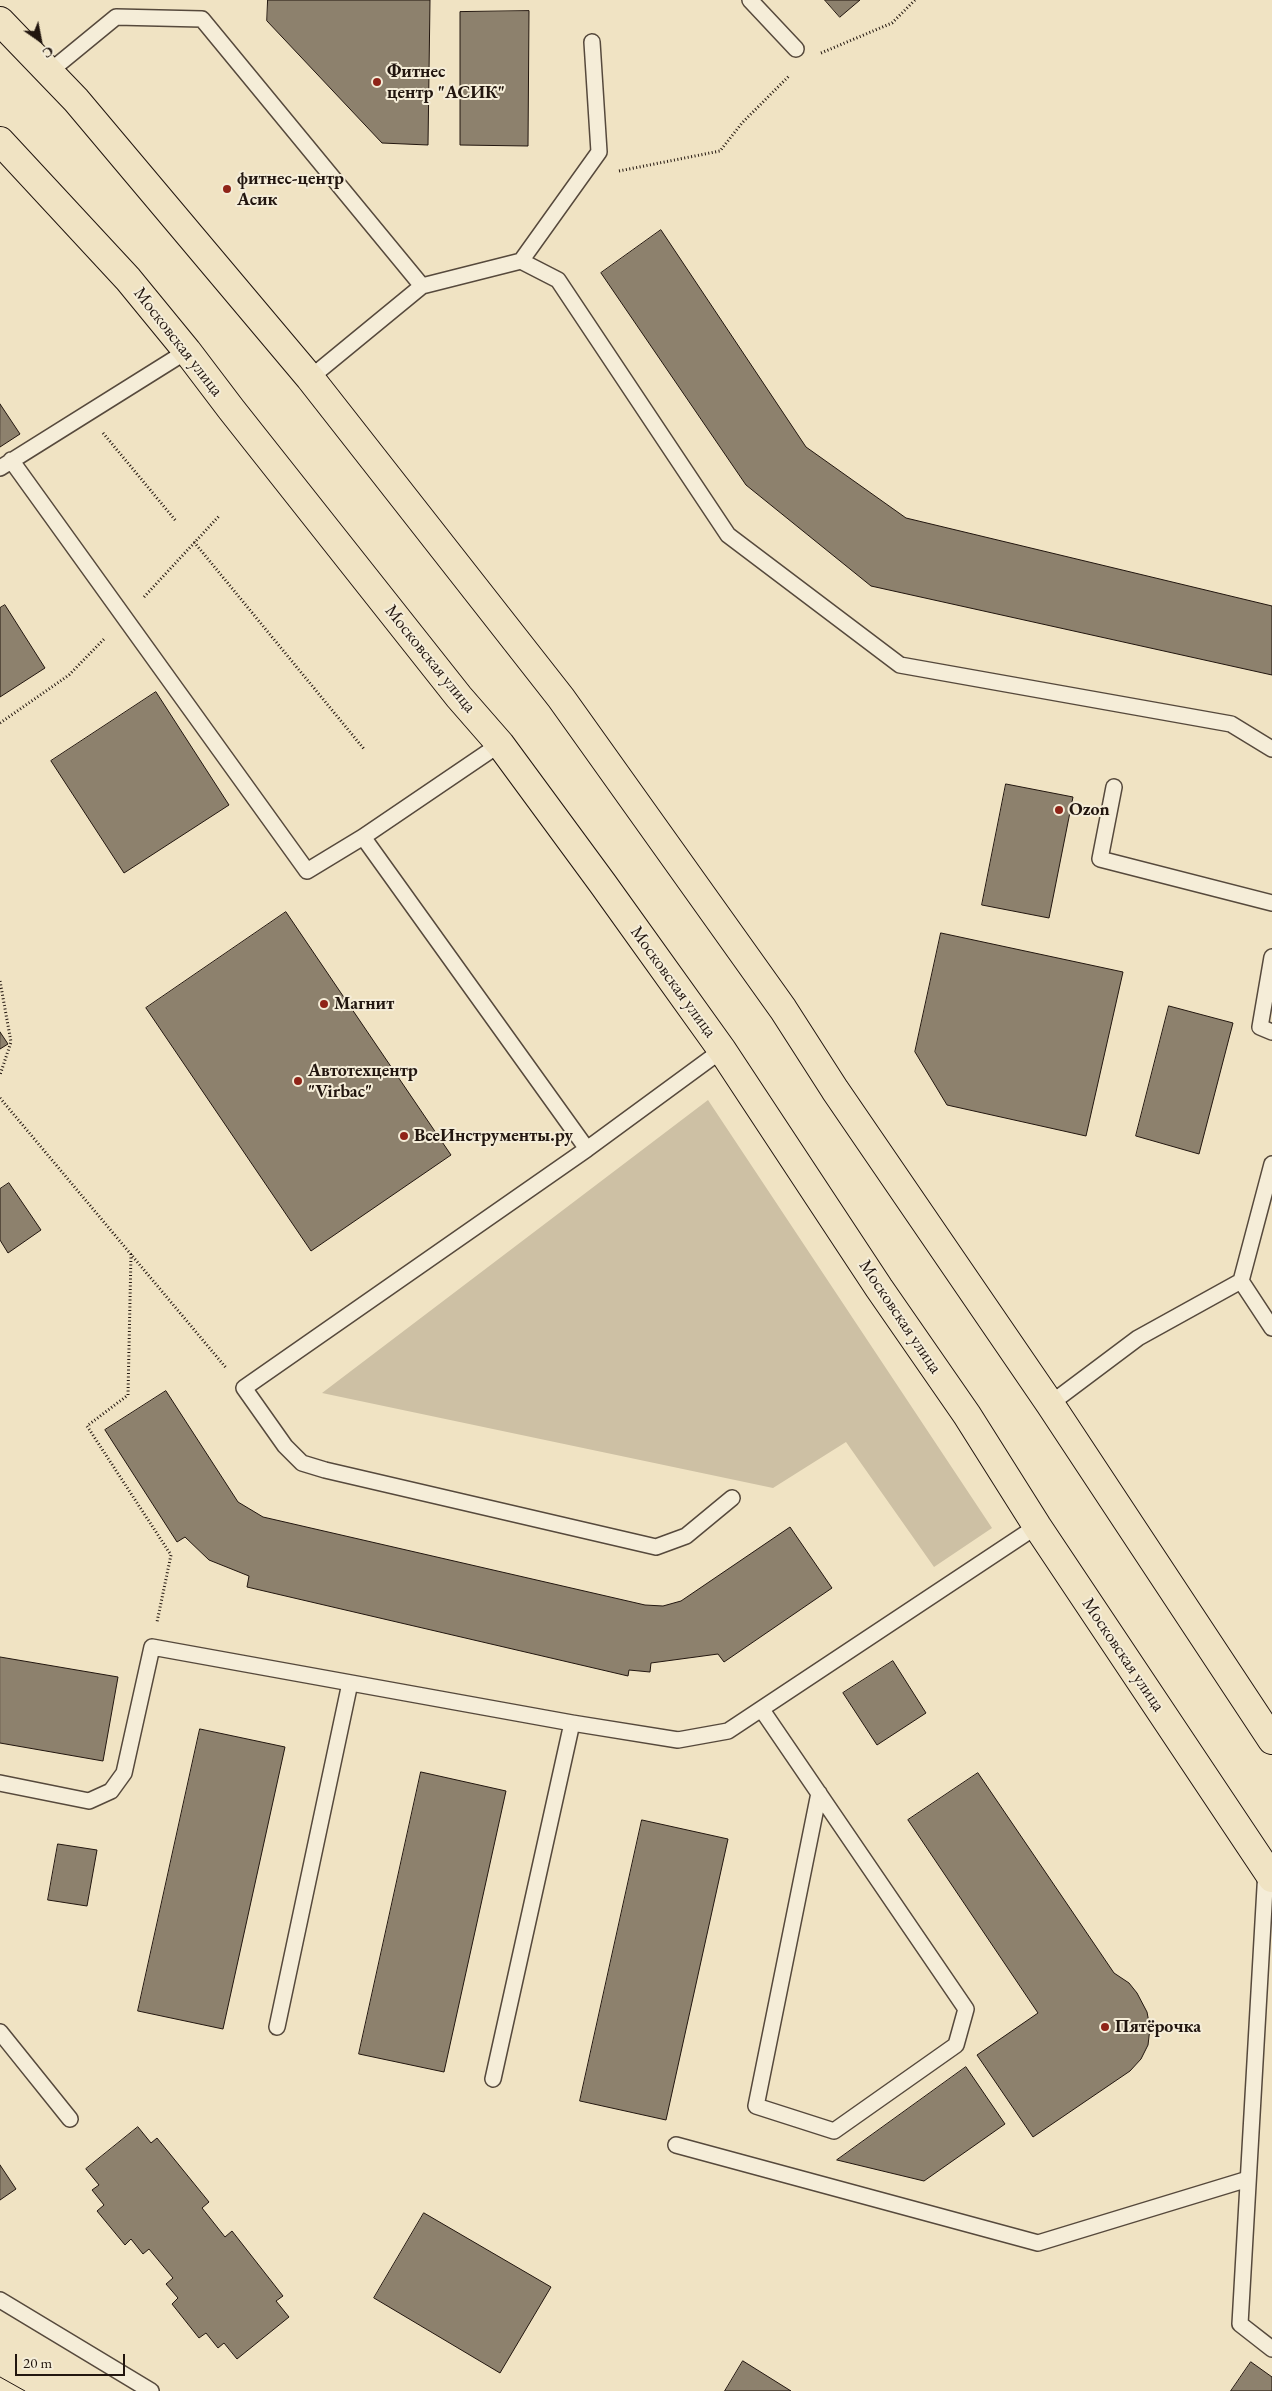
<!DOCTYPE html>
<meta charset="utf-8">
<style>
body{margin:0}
#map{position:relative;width:1272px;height:2391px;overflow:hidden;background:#f0e3c3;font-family:"EB Garamond",serif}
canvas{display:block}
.north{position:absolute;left:15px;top:15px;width:50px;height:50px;-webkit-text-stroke:4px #f5edd8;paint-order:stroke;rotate:147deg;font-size:14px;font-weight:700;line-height:20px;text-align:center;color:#22160f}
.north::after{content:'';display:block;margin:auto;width:18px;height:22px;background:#22160f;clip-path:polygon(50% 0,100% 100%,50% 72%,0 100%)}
.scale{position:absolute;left:15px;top:2354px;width:110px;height:22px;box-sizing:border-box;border:2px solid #22160f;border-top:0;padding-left:6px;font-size:15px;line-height:18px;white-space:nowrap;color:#22160f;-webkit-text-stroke:4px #f5edd8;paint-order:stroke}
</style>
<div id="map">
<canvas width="1272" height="2391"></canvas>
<div class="north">С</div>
<div class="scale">20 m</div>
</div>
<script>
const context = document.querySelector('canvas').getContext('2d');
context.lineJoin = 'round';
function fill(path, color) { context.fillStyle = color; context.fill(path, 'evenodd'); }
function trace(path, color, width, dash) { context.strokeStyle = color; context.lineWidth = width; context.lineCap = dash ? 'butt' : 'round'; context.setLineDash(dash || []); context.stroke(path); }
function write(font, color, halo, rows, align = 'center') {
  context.font = font + ' "EB Garamond",serif'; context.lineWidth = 4; context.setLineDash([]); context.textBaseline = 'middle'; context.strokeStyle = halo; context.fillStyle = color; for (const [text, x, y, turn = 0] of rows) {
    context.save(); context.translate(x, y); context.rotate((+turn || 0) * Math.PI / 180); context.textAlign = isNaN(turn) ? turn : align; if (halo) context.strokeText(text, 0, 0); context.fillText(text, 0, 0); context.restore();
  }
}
fill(new Path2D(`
 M708 1100 992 1528 934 1567 846 1442 773 1488 322 1393Z`), '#cdc0a4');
const building = new Path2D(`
 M268 0H430L428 145 382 143 267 21Z
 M825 0H860L840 17Z
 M529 11 528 146 460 145V12Z
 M661 230 806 447 906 518 1272 606V675L871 586 746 485 601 273Z
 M0 404 20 434 0 447Z
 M5 605 45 668 0 697V608Z
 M156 692 229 805 124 873 51 761Z
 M1006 784 1073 797 1049 918 982 905Z
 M286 912 451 1155 311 1251 146 1008Z
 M941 933 1123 972 1086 1136 947 1105 915 1052Z
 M1169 1006 1233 1023 1199 1154 1136 1136Z
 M0 1032 8 1044 0 1049Z
 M9 1183 41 1230 8 1253 0 1240V1189Z
 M166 1391 238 1502 263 1517 645 1605 663 1606 681 1601 790 1527 832 1588 724 1662 718 1654 651 1663 650 1672 629 1670 628 1676 247 1587 249 1576 209 1560 185 1537 177 1542 105 1430Z
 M0 1657 118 1677 103 1761 0 1743Z
 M893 1661 926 1713 877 1745 843 1693Z
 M200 1729 285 1747 223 2029 138 2011Z
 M421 1772 506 1791 444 2072 359 2054Z
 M978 1773 1114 1973 1129 1983 1137 1993 1147 2012 1150 2028 1148 2045 1141 2059 1130 2071 1033 2137 977 2055 1038 2013 908 1820Z
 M642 1820 728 1839 666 2120 580 2101Z
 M58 1844 97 1850 87 1906 48 1900Z
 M966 2067 1005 2124 924 2181 837 2160Z
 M138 2127 151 2143 157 2138 209 2202 202 2208 225 2237 232 2231 283 2296 276 2301 289 2317 237 2359 224 2343 218 2348 206 2333 199 2338 172 2304 178 2298 166 2284 173 2278 149 2249 143 2254 131 2239 125 2245 97 2211 104 2205 92 2190 99 2185 86 2169Z
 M0 2165 16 2189 0 2200Z
 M424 2213 551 2287 500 2373 374 2298Z
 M743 2361 791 2391H725Z
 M1251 2362 1272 2377V2391H1231Z`);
fill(building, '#8d816d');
trace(building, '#22160f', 1);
const lane = new Path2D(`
 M750 0 796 49
 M49 72 116 17 202 19 422 286
 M521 261 599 152 592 42
 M310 378 422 286 521 261 558 280 728 535 900 665 1231 724 1272 749
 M11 460 307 871 363 837 500 744
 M0 468 187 351
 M1114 787 1100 859 1272 903
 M363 837 587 1149
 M1272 957 1260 1027 1272 1032
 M722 1050 587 1149 244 1388 285 1446 302 1463 325 1470 656 1547 686 1536 732 1498
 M1241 1281 1272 1164
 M1050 1404 1138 1338 1241 1281 1272 1328
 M762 1710 966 2009 956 2045 834 2131 756 2106 819 1793
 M0 1783 89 1801 111 1791 124 1773 152 1647 572 1723 678 1740 728 1731 1037 1526
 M1266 1870 1240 2324 1272 2349
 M277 2027 350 1683
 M0 2032 70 2119
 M493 2079 572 1723
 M676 2145 1038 2243 1248 2179
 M0 2300 151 2391`);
const highway = new Path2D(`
 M0 21 76 100 310 378 561 698 783 1009 835 1090 1050 1404 1272 1740
 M0 141 128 279 187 351 231 409 459 697 500 744 603 884 722 1050 879 1288 967 1415 1037 1526 1272 1878`);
trace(lane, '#56493c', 18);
trace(highway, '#22160f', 30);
trace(new Path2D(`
 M821 53 892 23 915 0
 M619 171 720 151 742 123 790 75
 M103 433 176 521
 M194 542 364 749
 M144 597 220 515
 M0 723 69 675 105 638
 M0 981 11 1042 0 1075
 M0 1098 227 1369
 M131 1254 128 1395 87 1426 171 1555 157 1622`), '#22160f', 3, [1, 2.5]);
trace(lane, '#f5edd8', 15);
trace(highway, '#f0e3c3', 28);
trace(new Path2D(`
 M0 2377 25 2391`), '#22160f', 1);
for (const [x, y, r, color] of [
 [377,82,5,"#8f2418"],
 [227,189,5,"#8f2418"],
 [1059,810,5,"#8f2418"],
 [324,1004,5,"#8f2418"],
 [298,1081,5,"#8f2418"],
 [404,1136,5,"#8f2418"],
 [1105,2027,5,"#8f2418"]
]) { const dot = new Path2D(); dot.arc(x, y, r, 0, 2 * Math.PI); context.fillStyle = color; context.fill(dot); trace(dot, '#f5edd8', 2); }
write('bold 18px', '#22160f', '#f5edd8', [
 ["Фитнес",387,72],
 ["центр \"АСИК\"",387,93],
 ["фитнес-центр",237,179],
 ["Асик",237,200],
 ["Ozon",1069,810],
 ["Магнит",334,1004],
 ["Автотехцентр",308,1071],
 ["\"Virbac\"",308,1092],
 ["ВсеИнструменты.ру",414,1136],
 ["Пятёрочка",1115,2027]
], 'left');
write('18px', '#22160f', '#f5edd8', [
 ["Московская улица",178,342,52],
 ["Московская улица",430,659,51],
 ["Московская улица",673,982,54],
 ["Московская улица",900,1317,56],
 ["Московская улица",1123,1655,56]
]);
</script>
